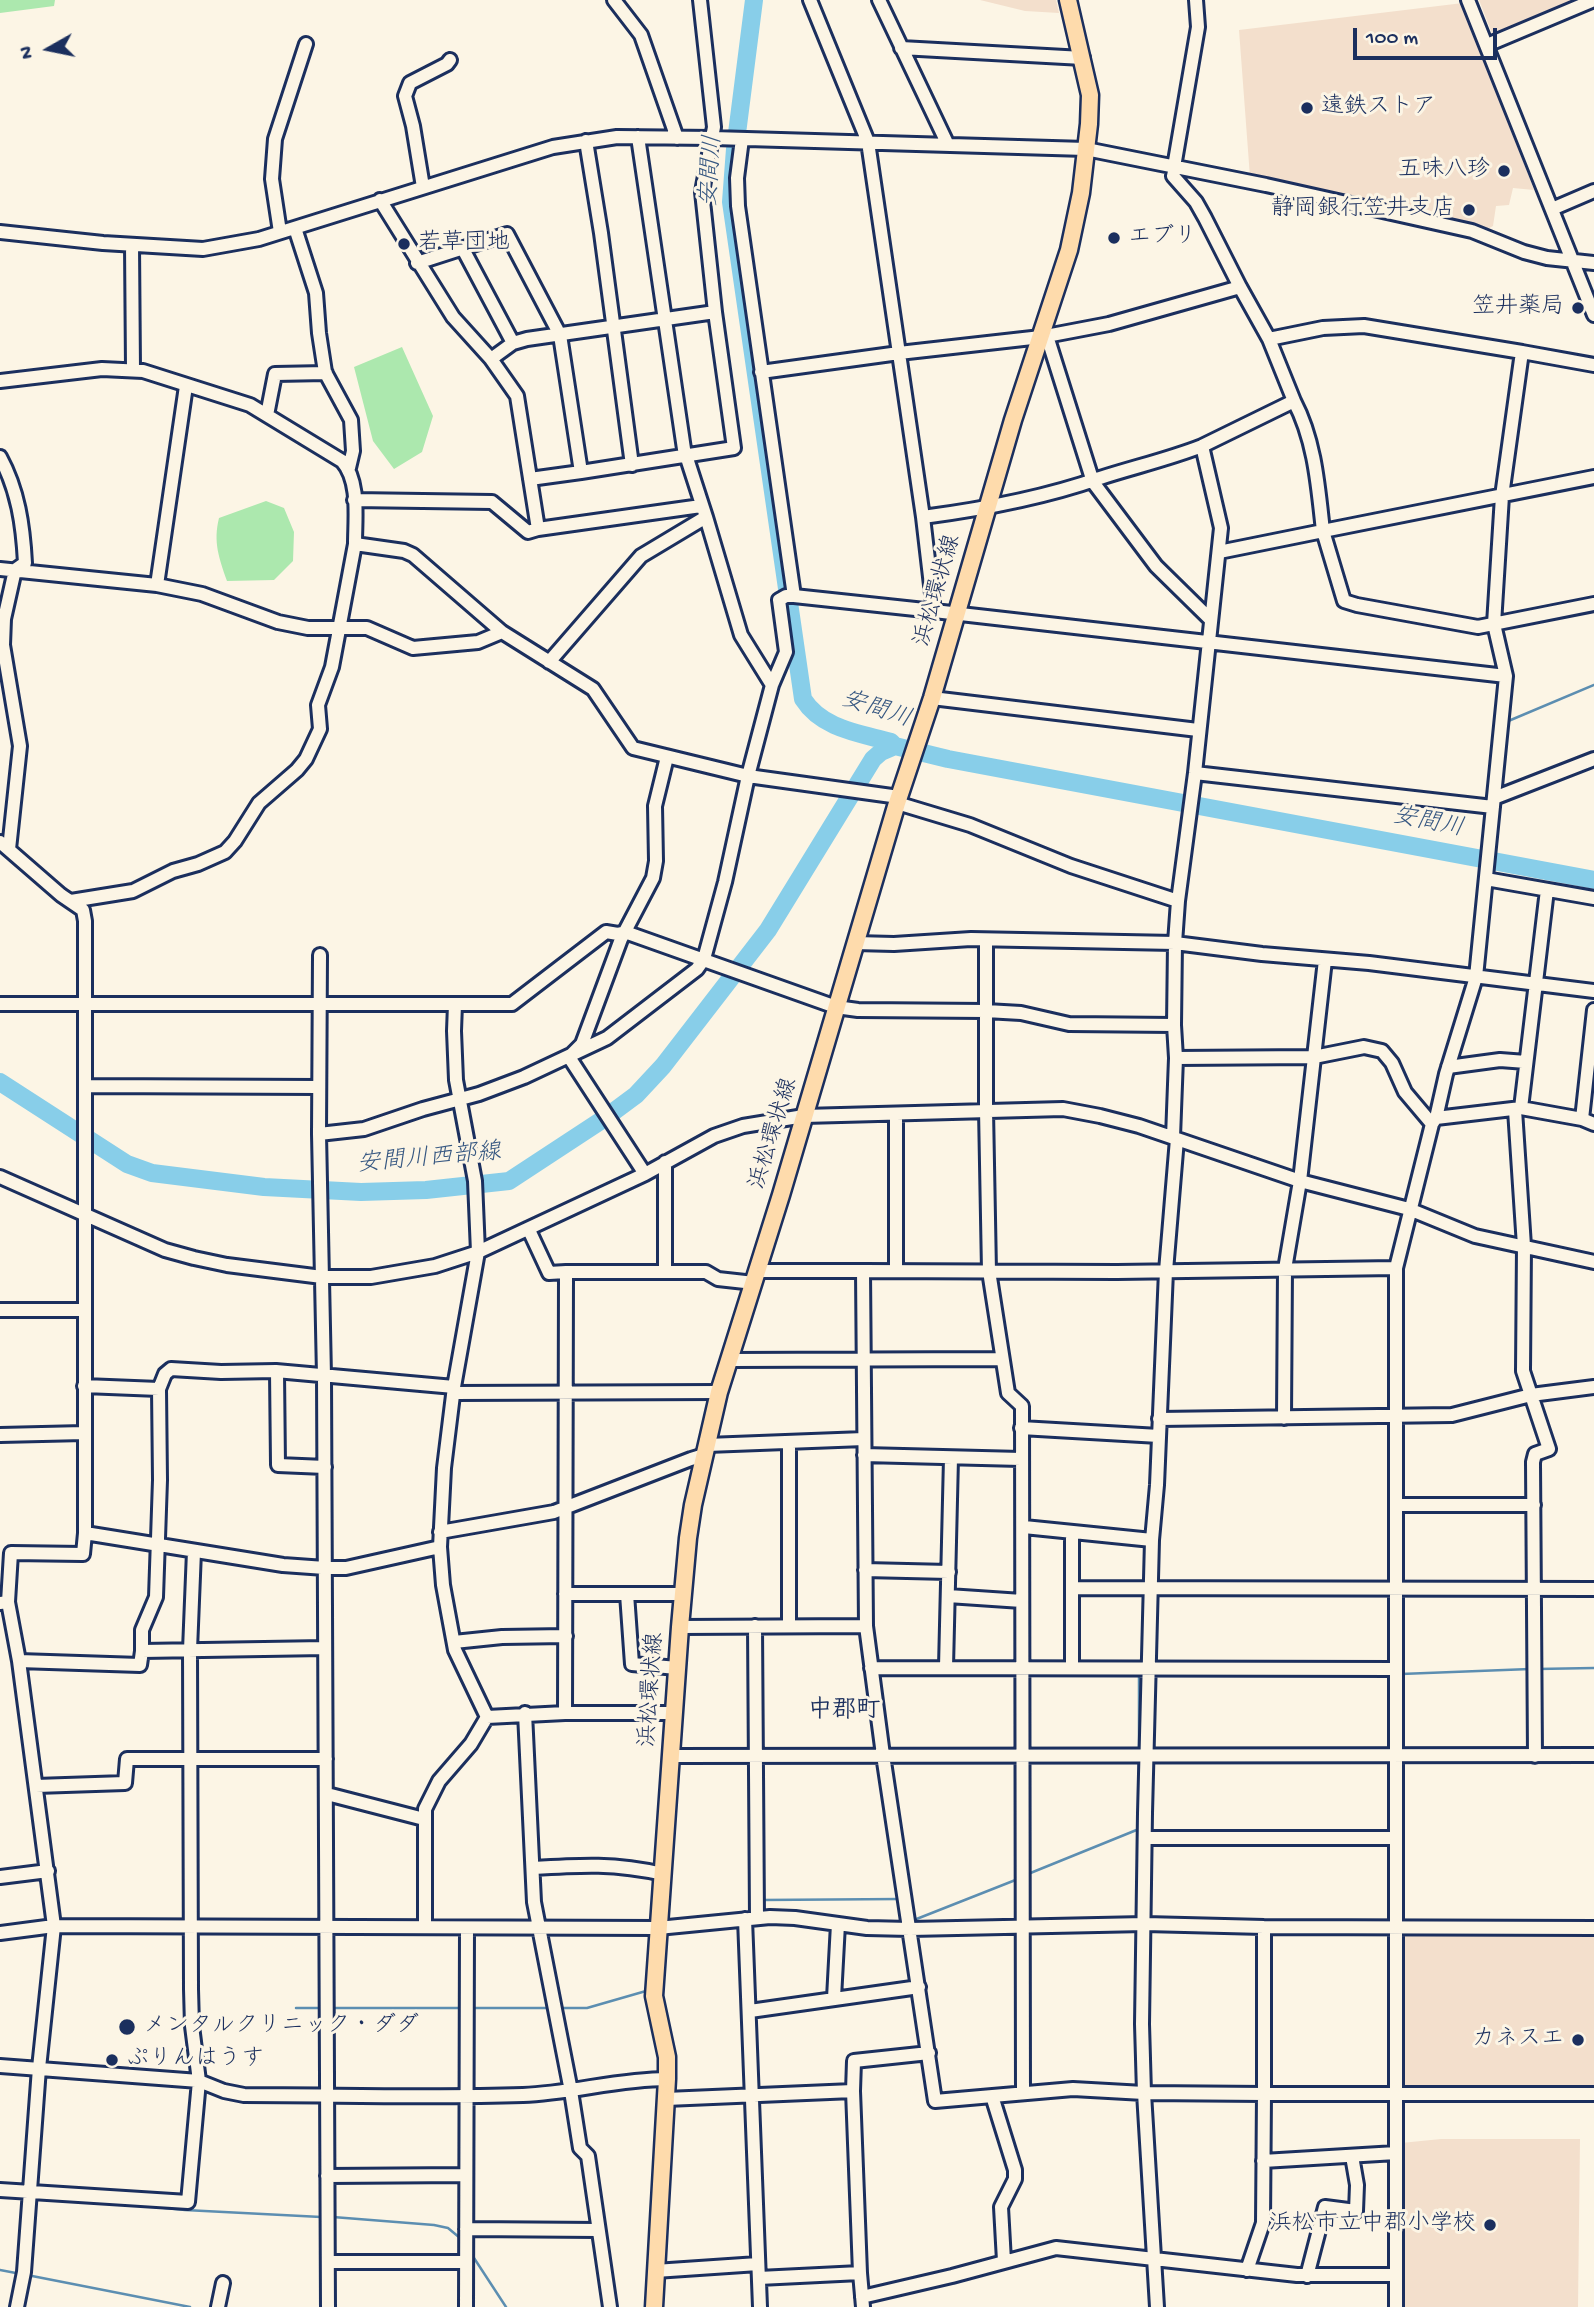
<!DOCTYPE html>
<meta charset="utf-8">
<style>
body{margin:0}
#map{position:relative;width:1594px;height:2307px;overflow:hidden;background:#fcf5e5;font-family:"Gochi Hand",sans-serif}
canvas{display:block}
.north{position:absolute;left:14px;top:14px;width:70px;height:70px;-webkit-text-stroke:5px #fcf5e5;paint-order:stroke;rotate:261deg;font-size:19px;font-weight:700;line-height:28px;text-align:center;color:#1b2f5e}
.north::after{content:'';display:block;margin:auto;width:24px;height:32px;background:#1b2f5e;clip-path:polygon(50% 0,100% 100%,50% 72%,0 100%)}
.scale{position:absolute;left:1353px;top:28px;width:144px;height:32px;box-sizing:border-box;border:4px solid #1b2f5e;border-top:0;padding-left:9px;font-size:21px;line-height:24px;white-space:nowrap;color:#1b2f5e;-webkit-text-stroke:5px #fcf5e5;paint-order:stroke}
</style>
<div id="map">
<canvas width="1594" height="2307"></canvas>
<div class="north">N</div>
<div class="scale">100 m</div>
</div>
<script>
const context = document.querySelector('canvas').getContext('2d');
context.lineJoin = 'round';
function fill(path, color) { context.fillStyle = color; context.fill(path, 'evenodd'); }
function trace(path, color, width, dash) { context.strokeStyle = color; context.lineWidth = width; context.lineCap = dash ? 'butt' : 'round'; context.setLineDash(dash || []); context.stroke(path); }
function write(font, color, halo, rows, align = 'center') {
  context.font = font + ' "Gochi Hand","Klee One",sans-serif'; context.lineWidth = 6; context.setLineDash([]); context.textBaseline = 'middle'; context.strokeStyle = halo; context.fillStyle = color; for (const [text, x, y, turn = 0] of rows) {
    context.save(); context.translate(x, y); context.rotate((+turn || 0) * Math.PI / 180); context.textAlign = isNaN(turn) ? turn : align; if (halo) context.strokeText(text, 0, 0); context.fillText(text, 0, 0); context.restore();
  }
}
fill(new Path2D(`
 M980 0H1056L1059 13 1025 11Z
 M1479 0H1580L1493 36Z
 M1463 3 1534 190 1513 188 1509 205 1496 206 1493 226 1484 231 1250 177 1239 30Z
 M1403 1933 1594 1934V2089L1401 2088 1399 1935Z
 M1441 2139H1580L1578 2307H1401V2143Z`), '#f3dfcc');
fill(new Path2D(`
 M0 0H55L54 6 0 13Z
 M402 347 433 416 422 452 394 469 373 441 354 367Z
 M266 501 284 508 294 532 293 561 274 580 227 581C219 558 213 542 219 518Z`), '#ace8ae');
trace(new Path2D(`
 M1506 722 1594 685
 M1537 1669 1594 1668
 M1139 1674V1750
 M1401 1674 1530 1669
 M1139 1761V1812
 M1028 1874 1139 1829V1826
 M761 1900 901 1899
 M914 1920 1018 1879
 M296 2008H319
 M335 2008H458
 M475 2008H547
 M563 2008H587L646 1991
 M126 2204 185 2210 321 2217
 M333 2217 434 2225 448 2228 460 2238
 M474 2258 506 2307
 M0 2270 21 2274
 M27 2275 190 2307`), '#5c8eb1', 2.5);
trace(new Path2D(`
 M754 0 735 149 731 202 803 699C822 729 859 733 891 742L895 746 948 759 1594 880
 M0 1082 127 1164 152 1173 264 1187 361 1192 426 1190 509 1181 605 1118 636 1095 663 1066 768 930 873 759 881 752 895 746`), '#88cee9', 18);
const minor = new Path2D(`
 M614 0 641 35 677 138
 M700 0 714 127 702 192 715 312
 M810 0 868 142 923 517 934 611 1506 676 1494 624 1502 496 1522 352 1594 365
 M879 0 948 145
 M1468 0 1594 315
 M1487 45 1594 0
 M901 48 1083 58
 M742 139 737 178 738 206 794 596
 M586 141 601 233 632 465
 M1174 167 1198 27 1196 0
 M1175 167 1173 176 1196 202 1205 218 1240 287 1269 339
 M423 187 413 126 405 96 410 83 447 64 450 60
 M380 200 453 317 491 359 517 396 538 529 701 506
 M1552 209 1594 191
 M295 228 316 293 319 333 325 372 351 420 353 451 349 468
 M0 232 103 243 203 249 259 239 553 147 617 137 713 138 1086 149 1266 185 1472 231 1524 252 1547 258 1594 263
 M280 232 272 179 275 139 306 44
 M132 245 133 369
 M463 249 513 343
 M417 263 507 234 560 335 581 472 530 479
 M1047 336 1093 482 1156 566 1211 620
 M491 359 513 343 527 339 715 312 734 448 581 472
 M761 372 899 353 1041 337 1109 324 1240 287
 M0 381 102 369 143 371 250 405 342 461C360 481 355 518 355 544L404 551 413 555 502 632 593 689 633 748 748 776 899 797
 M267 415 275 374 326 373
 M1202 446 1294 401 1269 339 1323 328 1364 326 1522 352
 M0 457C18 490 23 525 25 563L15 570 4 619 3 645 20 746 9 849
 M1594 477 1323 531 1344 601 1357 605 1478 627 1594 604
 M354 500 492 502 528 532 538 529
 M706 517 741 635 772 685
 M923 517C984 509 1043 498 1100 478 1134 467 1169 459 1202 446L1221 528 1195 773 1178 901 1175 943 1174 1025
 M1219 552 1323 531C1318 486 1315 441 1294 401
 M0 569 157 585 202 594 278 622 308 628H367L413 648 478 642 502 632
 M157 585 186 386
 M549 662 641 556 706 517 684 449 638 137
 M932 698 1198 730
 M1195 773 1493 807
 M1494 798 1594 759
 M897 803 970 825 1071 866 1178 901
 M0 842 61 895 83 910 85 921V1533L83 1554 11 1553 8 1602 0 1603
 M1486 879 1594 898
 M71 901 133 891 173 871 198 864 225 852 235 841 259 803 297 770 306 759 320 729 318 705 332 667 355 544
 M986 940V1110L989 1271 1008 1393 1022 1406 1023 2092
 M855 943 894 944 971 939 1175 943 1262 954 1369 963 1594 991
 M320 955 319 1134 324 1376 328 2307
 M0 1004H455
 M1176 1058 1314 1057 1364 1047 1382 1051 1392 1063 1405 1092 1432 1124
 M1448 1067 1500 1060 1526 1062
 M85 1086 319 1087
 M1521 1108 1547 890
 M1515 1110 1524 1246 1523 1371 1549 1449 1535 1454 1533 1462 1535 1756
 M1436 1118 1521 1108 1582 1119 1594 1124
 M1582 1119 1594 1010
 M319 1134 364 1129 423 1109 479 1094 524 1077 607 1038 697 969 704 959 725 882 748 776 772 685 786 652 779 600 786 596H794L934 611
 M665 1162V1271
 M645 1174 569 1057 582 1044 621 939 653 878 656 861 655 806 667 757
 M0 1177 165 1250 194 1258 227 1265 322 1277H371L435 1266 478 1252 645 1174 714 1136 743 1126 804 1116 1063 1109 1100 1116 1139 1126 1300 1181 1409 1209 1475 1236 1594 1262
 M529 1230 549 1273 566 1272
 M896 1270V1114
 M757 1271H863L866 1626 883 1755 935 2101 1073 2089 1144 2093 1264 2094 1263 2223 1247 2270
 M863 1271 1117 1272 1396 1268
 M0 1310H84
 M730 1360 1002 1359
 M277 1372 278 1465 325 1467
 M84 1386 159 1389 165 1374 171 1369 221 1372 276 1371 454 1387
 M454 1393 719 1392
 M1284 1418 1285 1269 1300 1181 1325 960
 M1159 1419 1452 1415 1531 1395 1594 1387
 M1021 1428 1159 1436
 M0 1435 84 1433
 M789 1442V1626
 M707 1445 864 1439
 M864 1455 1021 1459
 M1397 1505H1534
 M1024 1527 1152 1540
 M440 1532 554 1512 691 1459 704 1455
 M85 1533 283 1565 325 1568H346L440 1547
 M1072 1534V1588L1594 1589
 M865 1570 949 1572
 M1072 1588V1667
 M565 1594H683
 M627 1594 632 1664 677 1668
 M948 1596 1022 1601
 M8 1602 19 1661 54 1926 39 2068 24 2272 17 2307
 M755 1626 757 1918
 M680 1627 866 1626
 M454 1642 502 1637 566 1636
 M142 1651V1630L156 1597 160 1480 159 1389
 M19 1661 140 1665 142 1651 325 1648
 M946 1667 951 1458
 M871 1668 1396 1669
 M525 1713 534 1902 571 2091 580 2148 588 2156 610 2307
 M565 1713H673
 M487 1717 565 1713 566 1272H706L718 1279 754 1283
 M670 1756 1594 1755
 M36 1786 125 1783 127 1759H326
 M327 1794 424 1819
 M1145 1838H1396
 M533 1868C582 1865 615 1863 663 1874
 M0 1877 48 1871
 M745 1919 760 2307
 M425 1927V1809L439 1781 471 1744 487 1717 455 1650 443 1585 440 1547 444 1468 454 1387 478 1252 475 1181 456 1080 454 1031 455 1004H512L606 932 618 934 625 932 836 1007 858 1010 986 1011 1021 1013 1069 1024 1174 1025 1176 1058 1173 1137
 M1264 1927V2094H1594
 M0 1933 54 1926 658 1928 770 1917 795 1918 867 1928 910 1929 1145 1924 1264 1927 1594 1928
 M834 1998 838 1924
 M750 2011 919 1987
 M0 2066 199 2081 224 2091 244 2095C337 2095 430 2098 523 2095 572 2093 619 2079 667 2079
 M853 2091 860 2273 863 2307
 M992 2096 1015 2170V2179L1001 2207 1004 2261
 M666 2099 853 2091 854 2061 929 2053
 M1263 2161 1396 2153
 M327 2176 466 2175
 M0 2190 188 2202 199 2081 192 2026 191 1989 190 1650 194 1551
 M466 2229 598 2230
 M328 2262H466
 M655 2271 758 2264
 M1307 2276 1325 2207 1356 2211 1357 2185 1352 2156
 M759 2278 860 2273
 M862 2297 952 2276 1056 2248 1297 2275H1396
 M218 2307 223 2283
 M466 2307 467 1928
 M1157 2307 1144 2093 1142 2024 1145 1813 1152 1540 1157 1485 1166 1271 1177 1139
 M1396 2307V1268L1432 1124 1436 1118 1446 1074 1476 977 1506 676`);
const major = new Path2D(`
 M654 2307 667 2079V2057L654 1996 680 1627 688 1538 693 1505 719 1392 781 1195 897 803 932 698 1013 420 1069 250 1081 193 1089 124 1090 95 1068 0`);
trace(minor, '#1b2f5e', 18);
trace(major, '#1b2f5e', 21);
trace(minor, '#fcf5e5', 12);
trace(major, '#fedbac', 16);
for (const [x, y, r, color] of [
 [1307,108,7,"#1b2f5e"],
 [1504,171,7,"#1b2f5e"],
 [1469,210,7,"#1b2f5e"],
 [1114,238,7,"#1b2f5e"],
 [404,244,7,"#1b2f5e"],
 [1578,308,7,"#1b2f5e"],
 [127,2027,9,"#1b2f5e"],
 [1578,2040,7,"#1b2f5e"],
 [112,2060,7,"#1b2f5e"],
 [1490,2225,7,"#1b2f5e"]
]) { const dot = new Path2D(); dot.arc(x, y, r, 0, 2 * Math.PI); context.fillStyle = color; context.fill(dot); trace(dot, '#fcf5e5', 2.5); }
write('23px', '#1b2f5e', '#fcf5e5', [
 ["遠鉄ストア",1321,108],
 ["五味八珍",1490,171,"right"],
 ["静岡銀行笠井支店",1455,210,"right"],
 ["エブリ",1128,238],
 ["若草団地",418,244],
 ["笠井薬局",1564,308,"right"],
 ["メンタルクリニック・ダダ",143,2027],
 ["カネスエ",1564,2040,"right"],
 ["ぷりんはうす",126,2060],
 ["浜松市立中郡小学校",1476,2225,"right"]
], 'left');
write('23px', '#1b2f5e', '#fcf5e5', [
 ["浜松環状線",939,591,-74],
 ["浜松環状線",775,1134,-73],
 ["浜松環状線",653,1690,-86]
]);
write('italic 24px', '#365781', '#fcf5e5', [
 ["安間川",713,171,-86],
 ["安間川",876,711,18],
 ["安間川",1428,824,11],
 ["安間川西部線",429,1160,-5]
]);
write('bold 24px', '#1b2f5e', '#fcf5e5', [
 ["中郡町",844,1712]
]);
</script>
